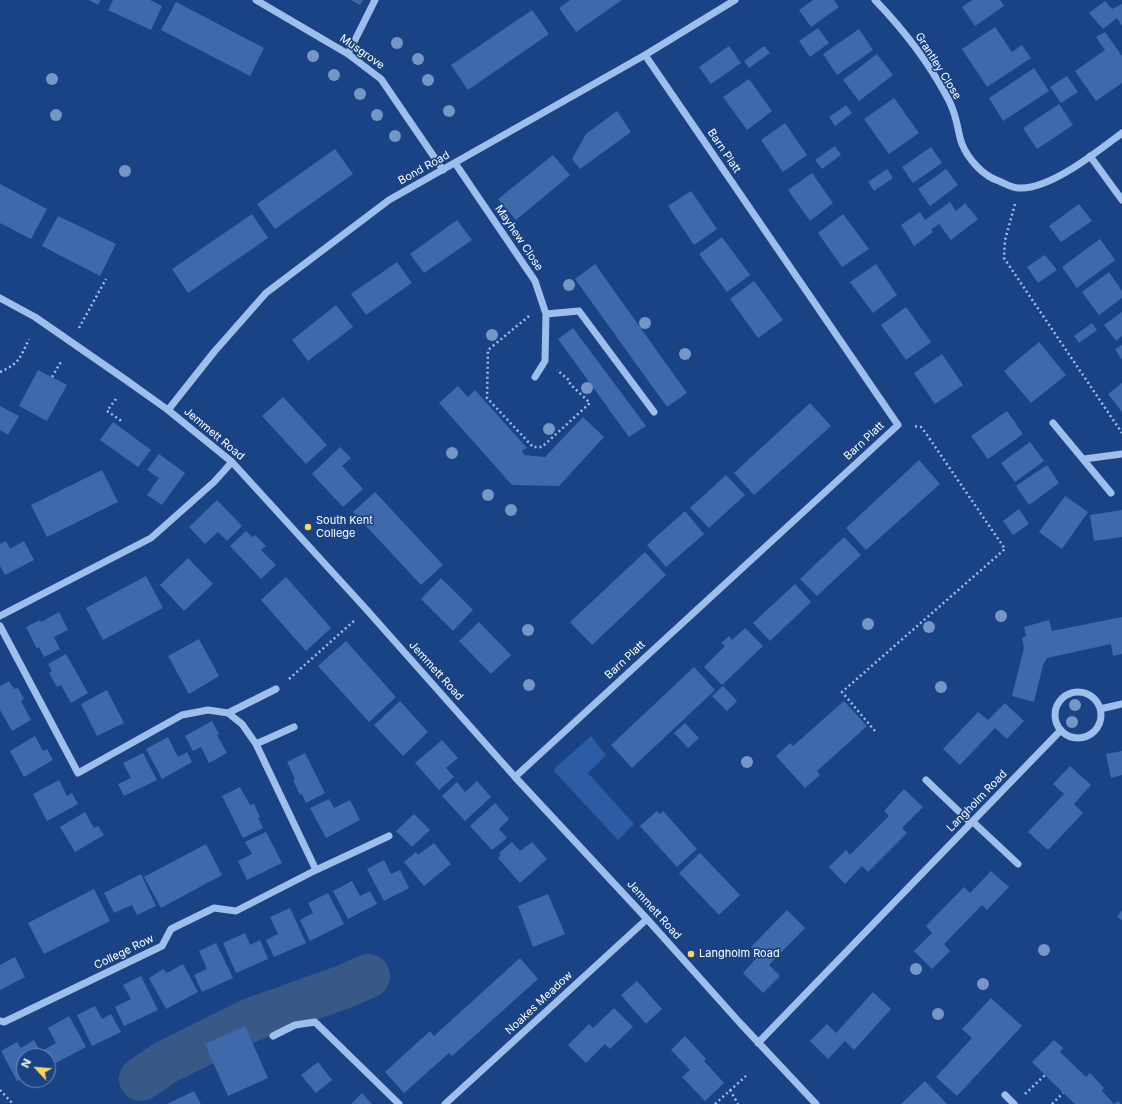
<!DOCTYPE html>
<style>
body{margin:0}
#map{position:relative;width:1122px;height:1104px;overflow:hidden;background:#194384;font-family:Inter,sans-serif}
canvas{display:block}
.north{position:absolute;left:16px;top:1048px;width:40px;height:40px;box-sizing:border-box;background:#194384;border:1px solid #758eb5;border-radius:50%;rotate:296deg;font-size:11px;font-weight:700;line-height:16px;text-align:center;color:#fff}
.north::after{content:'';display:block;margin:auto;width:14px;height:18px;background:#ffd659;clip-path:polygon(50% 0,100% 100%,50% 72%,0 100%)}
</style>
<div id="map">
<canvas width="1122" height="1104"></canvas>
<div class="north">N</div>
</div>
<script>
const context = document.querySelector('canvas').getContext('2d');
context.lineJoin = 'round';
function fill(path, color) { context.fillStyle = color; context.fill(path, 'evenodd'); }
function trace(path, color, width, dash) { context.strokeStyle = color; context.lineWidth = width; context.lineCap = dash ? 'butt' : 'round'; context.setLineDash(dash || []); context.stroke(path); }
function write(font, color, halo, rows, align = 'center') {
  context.font = font + ' Inter,sans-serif'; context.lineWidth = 3.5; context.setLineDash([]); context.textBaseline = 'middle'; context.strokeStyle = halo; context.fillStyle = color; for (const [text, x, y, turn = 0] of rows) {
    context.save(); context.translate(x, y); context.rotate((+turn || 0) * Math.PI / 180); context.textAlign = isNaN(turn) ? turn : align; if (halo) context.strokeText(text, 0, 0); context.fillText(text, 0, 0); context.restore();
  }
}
fill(new Path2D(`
 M591 736 606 755 588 773 634 824 618 840 555 772 554 769Z`), '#2c5ca3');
trace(new Path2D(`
 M141 1079 166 1062 251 1020 346 986 368 976`), '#385887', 44);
fill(new Path2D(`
 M89 0H101L98 5Z
 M113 0H150L162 6 151 30 108 10Z
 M351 0H363L360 5Z
 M570 0H622L576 32 559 8Z
 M813 0H834L839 7 811 27 799 10Z
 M972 0H1000L1004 6 975 26 962 7Z
 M1105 1 1112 9 1122 4V26L1117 18 1103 29 1089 13Z
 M176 2 264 48 250 76 161 30Z
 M532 10 549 34 468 90 451 65Z
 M995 27 1012 52 1022 45 1031 58 987 87 962 49Z
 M818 28 829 43 810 57 799 41Z
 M859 29 873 50 837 75 823 54Z
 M1105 32 1122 56V83L1096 101 1075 71 1105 50 1096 37Z
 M729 46 741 63 711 84 699 67Z
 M764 46 770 53 749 68 744 61Z
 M877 54 893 75 859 101 843 80Z
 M1034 68 1049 91 1003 121 989 98Z
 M1067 76 1078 92 1061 103 1050 87Z
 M749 79 772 111 747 130 723 97Z
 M894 98 919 133 889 154 864 119Z
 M1059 104 1073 125 1037 149 1023 128Z
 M846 105 852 113 835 126 829 117Z
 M617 111 631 132 580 169 572 159 586 134Z
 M785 123 807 155 783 172 761 140Z
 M835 146 841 155 822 169 815 160Z
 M931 147 942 163 913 183 902 167Z
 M335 149 353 174 275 229 257 204Z
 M553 155 570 175 516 220 498 199Z
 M887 169 893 178 874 191 868 182Z
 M946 169 958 185 930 206 918 189Z
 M812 173 833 203 810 221 788 190Z
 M0 184 47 209 31 239 0 223Z
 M691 191 717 229 694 245 668 206Z
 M950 202 956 211 965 203 978 219 951 240 939 224 931 230 933 232 914 246 901 225 920 212 925 220Z
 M1079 204 1092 221 1061 242 1049 226Z
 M252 214 268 238 188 293 172 269Z
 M843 214 869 249 842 267 818 233Z
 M58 216 116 244 100 276 42 246Z
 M457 220 472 240 424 273 410 254Z
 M722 237 750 275 727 292 699 254Z
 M1100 239 1115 260 1077 288 1062 267Z
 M1045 255 1057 270 1038 283 1027 267Z
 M397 262 412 283 366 315 351 294Z
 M595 264 687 393 667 407 575 279Z
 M876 264 897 295 873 313 850 282Z
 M1109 272 1122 291V298L1099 315 1082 292Z
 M754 281 783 320 758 338 730 299Z
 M336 305 353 327 308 361 292 340Z
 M906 307 931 342 906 360 881 325Z
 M1122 312V336L1116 341 1104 325Z
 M1092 323 1097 330 1079 343 1074 336Z
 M573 328 646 426 629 437 558 339Z
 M1039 342 1066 375 1031 403 1004 371Z
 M1122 345V360L1115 349Z
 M942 354 963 385 935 404 914 373Z
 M38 370 67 385 47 421 19 406Z
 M1122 383V412L1108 394Z
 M458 386 468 397 475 390 527 448 522 450 524 455 545 457 583 417 604 437 559 486 512 485 439 403Z
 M283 397 327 445 306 464 262 416Z
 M810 403 831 426 754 495 734 473Z
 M0 406 19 416 8 435 0 430Z
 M1007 411 1023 434 988 459 971 436Z
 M113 422 151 450 138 467 100 440Z
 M1030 442 1044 461 1015 482 1001 463Z
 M340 447 351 458 342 466 363 489 343 507 312 474Z
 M159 454 185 473 162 505 147 495 159 478 147 470Z
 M919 460 940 484 866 550 846 528Z
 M1047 465 1059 483 1029 505 1016 486Z
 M102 470 118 502 47 537 31 505Z
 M726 475 745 495 709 528 690 508Z
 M375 492 443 565 421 585 353 512Z
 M1065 496 1088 512 1062 549 1039 532Z
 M217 500 242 526 227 541 218 532 205 544 189 527Z
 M1019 509 1029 524 1013 535 1003 521Z
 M1122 510V537L1094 541 1090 515Z
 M685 511 704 534 666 567 647 545Z
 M246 531 252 537 255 535 266 546 261 550 276 565 261 579 230 546Z
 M844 537 861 555 817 596 800 579Z
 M6 541 10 549 24 541 34 560 5 575 0 566V544Z
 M645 552 666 575 592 645 570 622Z
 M188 558 213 584 184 611 160 585Z
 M146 576 163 608 103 640 86 608Z
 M286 577 331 628 306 651 261 600Z
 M441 578 473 610 453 631 421 599Z
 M795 584 811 602 770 641 753 623Z
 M59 612 68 630 54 637 60 649 44 657 39 647 37 649 26 627 40 620 41 622Z
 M1122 617V654L1113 656 1111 644 1047 658 1043 665 1034 702 1012 696 1024 648 1022 638 1026 636 1024 627 1049 620 1052 631Z
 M479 622 511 655 491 674 459 641Z
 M745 628 763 646 722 685 704 667 725 646 721 643 729 636 732 640Z
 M199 639 219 676 189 694 168 656Z
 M346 641 396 697 369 722 318 666Z
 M66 654 88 693 71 703 61 685 57 687 49 673 52 671 48 664Z
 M694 667 715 690 632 768 611 745Z
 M9 681 14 689 18 688 24 699 21 701 31 720 12 731 0 710V686Z
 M723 686 737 701 727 711 712 696Z
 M107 690 124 723 97 736 81 704Z
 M400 701 428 732 403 756 374 725Z
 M844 701 867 726 817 771 820 775 805 788 776 756 790 743 793 746Z
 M1005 703 1024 721 1007 739 995 728 960 765 943 749 978 712 988 720Z
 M212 721 219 734 217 735 227 753 209 763 201 747 193 751 185 736Z
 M685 723 699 738 688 748 674 733Z
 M35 736 43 751 47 749 53 760 24 777 10 751Z
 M168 737 178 757 187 752 192 762 162 779 146 749Z
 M442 740 458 758 446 768 454 777 439 790 415 763Z
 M1122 751V775L1111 778 1106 754Z
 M143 753 157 780 124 796 118 784 131 778 123 763Z
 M305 753 325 793 306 803 302 794 300 795 293 780 295 779 287 762Z
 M1070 766 1091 785 1074 804 1083 813 1048 850 1028 832 1064 794 1053 784Z
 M59 780 67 796 72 793 78 804 47 821 33 794Z
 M477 781 491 797 465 821 442 796 457 782 465 792Z
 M240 787 250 805 254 804 260 817 258 818 263 828 243 838 222 796Z
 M904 789 923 807 902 828 907 833 868 872 862 866 845 884 829 867 846 850 850 855 889 816 884 811Z
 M329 799 334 808 350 800 360 820 326 838 310 808Z
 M495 803 509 819 499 829 507 838 492 850 470 826Z
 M657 811 660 814 663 811 697 849 677 867 640 826Z
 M85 812 94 828 98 826 104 835 75 852 60 827Z
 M414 814 430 830 412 847 396 831Z
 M266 832 282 863 247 880 238 861 252 854 245 842Z
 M512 842 520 851 532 842 547 859 520 883 498 858 501 855 499 853Z
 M434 843 451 864 424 886 404 862 416 852 418 855Z
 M206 844 222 875 161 908 144 877Z
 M700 853 740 895 719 915 679 873Z
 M384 860 391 874 400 870 409 888 384 901 367 869Z
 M991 871 1009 887 987 910 982 905 944 944 950 951 932 969 914 951 932 933 926 926 964 887 970 893Z
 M141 874 156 906 137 915 132 905 114 913 104 893Z
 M352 881 360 896 370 891 377 904 348 919 333 891Z
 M94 889 110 921 44 954 28 923Z
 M328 893 344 924 310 941 300 920 313 913 308 903Z
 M548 894 565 934 533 947 518 906Z
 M290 908 306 943 274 957 266 940 278 934 270 917Z
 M787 910 805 928 769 965 780 976 763 993 743 973 759 955 751 947Z
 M1122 910V920L1117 917Z
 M245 933 250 945 260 940 268 959 236 973 223 943Z
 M216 943 233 978 202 992 194 975 207 969 199 951Z
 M15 957 25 977 0 990V965Z
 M520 958 538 979 452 1056 449 1053 404 1093 385 1072 430 1031 434 1036Z
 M183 964 198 992 166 1009 149 978 163 969 167 973Z
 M141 976 158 1010 124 1026 115 1007 131 999 123 985Z
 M637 981 662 1009 646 1024 621 995Z
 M873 992 891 1009 854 1050 845 1041 828 1059 810 1041 827 1024 836 1033Z
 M991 998 1022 1026 957 1096 936 1077 972 1038 962 1029Z
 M95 1006 102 1019 111 1014 121 1032 92 1046 77 1015Z
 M614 1008 633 1027 610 1049 605 1044 586 1063 568 1045 589 1024 593 1028Z
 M69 1016 86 1047 52 1065 44 1050 56 1043 48 1028Z
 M245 1026 268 1078 228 1096 205 1044Z
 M685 1036 706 1059 704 1061 724 1083 705 1101 682 1077 690 1070 671 1050Z
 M34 1040 43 1056H24V1077L17 1081 1 1051 17 1042 21 1048Z
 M1054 1040 1063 1048 1060 1052 1086 1077 1090 1073 1104 1088 1102 1091 1114 1104 1118 1101 1121 1104H1075L1054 1084 1032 1062Z
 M318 1062 332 1080 316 1093 301 1075Z
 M925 1081 947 1104H901Z
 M194 1091 201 1104H167Z
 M362 1093 372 1104H351Z`), '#3e6aab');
trace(new Path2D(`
 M1015 204 1005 240 1004 258 1122 433
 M529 316 488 350 487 398 533 447H542L590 403 570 384V381L557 370
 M79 328 106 279
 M0 372C20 363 20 358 29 339
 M52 377 62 360
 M116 399 107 411 123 422
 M289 679 355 620
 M875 731 842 692 1005 549 925 432 921 427 914 426
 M0 1090 13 1104
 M730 1090 738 1104
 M1025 1094 1045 1075
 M715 1104 746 1076
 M1052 1104 1063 1093`), '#9ebeec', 2.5, [2, 3]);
trace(new Path2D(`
 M256 0 348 54 381 79 443 170
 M875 0C902 28 927 60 946 95 950 102 954 112 956 120 958 127 959 136 962 144 968 159 983 176 999 181 1006 184 1012 188 1019 188 1050 190 1098 151 1122 133
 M348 54 375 0
 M1090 156 1122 200
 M455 163 535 281 546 314 545 361 535 377
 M0 298 35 317 126 380 168 410 232 462 366 609 515 777 647 919 740 1023 816 1104
 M546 314 579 311 654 412
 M168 410 214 352 266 293 389 200 645 55 735 0
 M1053 423 1111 493
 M1084 459 1122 454
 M0 616 151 538 214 482 232 462
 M0 626 78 773 182 715 208 710 228 713 242 724 256 744 316 870
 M1055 715a23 23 0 1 1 46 0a23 23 0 1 1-46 0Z
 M1100 709 1122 704
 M228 713 276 689
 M256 744 294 727
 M515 777 898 425 645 55
 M926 780 971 823
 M972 821 1018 864
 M0 1021 4 1022 162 946 171 929 214 908 236 911 316 870 389 836
 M273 1036 295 1025 315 1022 399 1104
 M758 1043 1061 730
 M1005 1095 1014 1104
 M445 1104 647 919`), '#9ebeec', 7);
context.fillStyle = '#7696c4';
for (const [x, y] of [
 [397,43],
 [313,56],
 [418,59],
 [334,75],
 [52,79],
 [428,80],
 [360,94],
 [449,111],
 [56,115],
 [377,115],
 [395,136],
 [125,171],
 [569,285],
 [645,323],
 [492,335],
 [685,354],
 [587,388],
 [549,429],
 [452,453],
 [488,495],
 [511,510],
 [1001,616],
 [868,624],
 [929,627],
 [528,630],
 [529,685],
 [941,687],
 [1075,705],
 [1072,722],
 [747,762],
 [1044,950],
 [916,969],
 [983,984],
 [938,1014]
]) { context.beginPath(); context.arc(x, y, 6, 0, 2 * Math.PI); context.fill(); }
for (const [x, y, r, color] of [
 [308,527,4,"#ffd659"],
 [691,954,4,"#ffd659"]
]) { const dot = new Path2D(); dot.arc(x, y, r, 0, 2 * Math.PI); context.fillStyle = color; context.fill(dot); trace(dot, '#194384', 1.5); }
write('11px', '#fff', '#194384', [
 ["Musgrove",362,52,35],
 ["Grantley Close",938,66,58],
 ["Barn Platt",724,151,56],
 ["Bond Road",424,168,-29],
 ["Mayhew Close",519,238,56],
 ["Jemmett Road",214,434,40],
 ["Barn Platt",864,441,-43],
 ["Barn Platt",625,660,-43],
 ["Jemmett Road",436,671,48],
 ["Langholm Road",977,801,-46],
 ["Jemmett Road",654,910,48],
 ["College Row",124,952,-26],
 ["Noakes Meadow",539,1003,-43]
]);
write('11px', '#fff', '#194384', [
 ["South Kent",316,521],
 ["College",316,534],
 ["Langholm Road",699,954]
], 'left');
</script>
